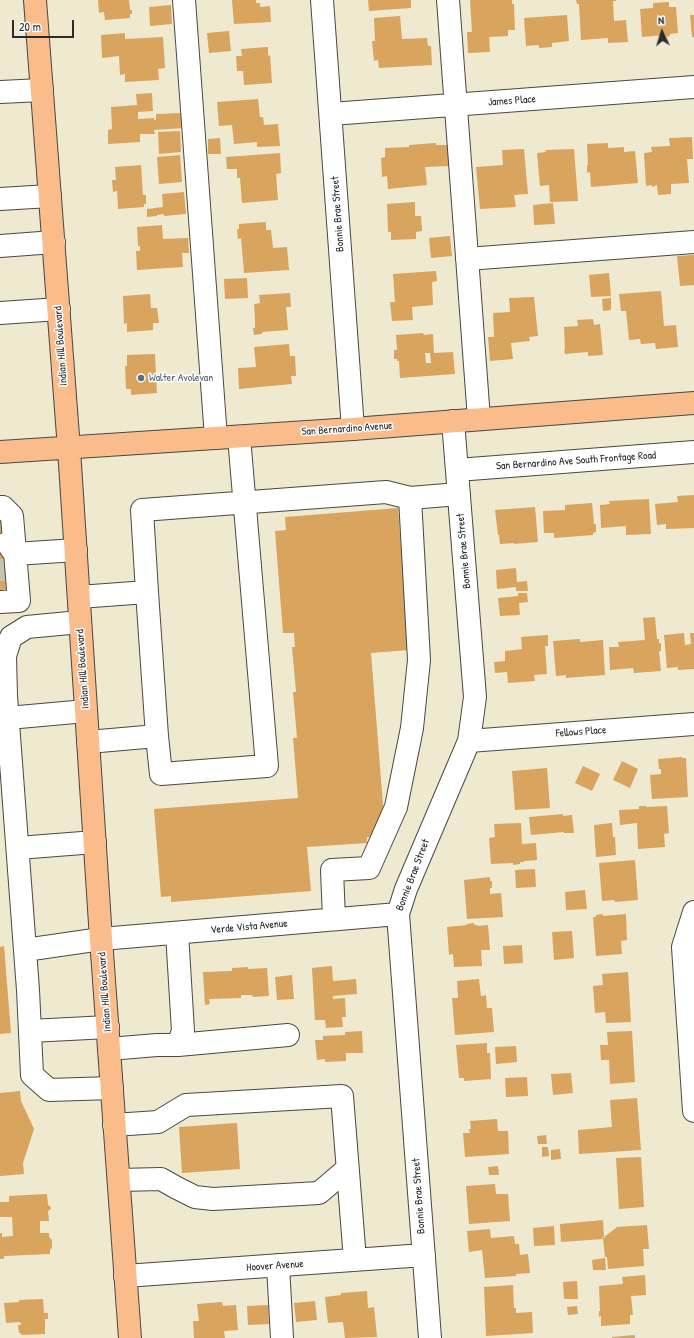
<!DOCTYPE html>
<style>
body{margin:0}
#map{position:relative;width:694px;height:1338px;overflow:hidden;background:#eee9cf;font-family:"Patrick Hand",sans-serif}
canvas{display:block}
.north{position:absolute;left:642px;top:12px;width:40px;height:40px;-webkit-text-stroke:3px #fff;paint-order:stroke;rotate:356deg;font-size:11px;font-weight:700;line-height:16px;text-align:center;color:#2b2b2b}
.north::after{content:'';display:block;margin:auto;width:14px;height:18px;background:#2b2b2b;clip-path:polygon(50% 0,100% 100%,50% 72%,0 100%)}
.scale{position:absolute;left:12px;top:20px;width:62px;height:18px;box-sizing:border-box;border:2px solid #2b2b2b;border-top:0;padding-left:5px;font-size:12px;line-height:14px;white-space:nowrap;color:#2b2b2b;-webkit-text-stroke:3px #fff;paint-order:stroke}
</style>
<div id="map">
<canvas width="694" height="1338"></canvas>
<div class="north">N</div>
<div class="scale">20 m</div>
</div>
<script>
const context = document.querySelector('canvas').getContext('2d');
context.lineJoin = 'round';
function fill(path, color) { context.fillStyle = color; context.fill(path, 'evenodd'); }
function trace(path, color, width, dash) { context.strokeStyle = color; context.lineWidth = width; context.lineCap = dash ? 'butt' : 'round'; context.setLineDash(dash || []); context.stroke(path); }
function write(font, color, halo, rows, align = 'center') {
  context.font = font + ' "Patrick Hand",sans-serif'; context.lineWidth = 3; context.setLineDash([]); context.textBaseline = 'middle'; context.strokeStyle = halo; context.fillStyle = color; for (const [text, x, y, turn = 0] of rows) {
    context.save(); context.translate(x, y); context.rotate((+turn || 0) * Math.PI / 180); context.textAlign = isNaN(turn) ? turn : align; if (halo) context.strokeText(text, 0, 0); context.fillText(text, 0, 0); context.restore();
  }
}
fill(new Path2D(`
 M98 0H129L130 10H132V14H130V18L105 20 104 12 99 13Z
 M232 0H256V3H260V7L270 6 271 22 234 24Z
 M368 0H411V8L369 11Z
 M470 0H512V4H514L515 30H508V36L489 37 490 52 468 53 467 32H472Z
 M576 0H616V1H613L614 21 626 20 628 42 608 43V38L581 40 579 4H577Z
 M669 2V7H676L678 33 670 34V36L666 37V35L642 37 640 9 653 8V3Z
 M171 5 172 24 150 26 149 7Z
 M567 15 569 41 552 43V47L539 48V45L526 46 524 18Z
 M690 15H694V37H692Z
 M400 16 402 39 427 38 428 46H431L432 65 379 68 378 60 374 61 372 41H375L374 18Z
 M229 31 231 51 209 53 207 33Z
 M125 33V39L163 37 165 68 158 69 159 80 125 82V74L120 75 119 56 102 58 101 35Z
 M268 47V56L270 55 272 83 244 85 243 71H237L236 56H242L241 49Z
 M152 93 153 111 138 112V119L154 118V120H156V114L183 113 184 128 154 130 155 134H140V142L108 144V130L112 129 111 107 137 105 136 94Z
 M258 99 260 117H263L264 125 278 124 280 146 257 147V142L234 144 232 125 219 126 217 102Z
 M180 131 181 152 159 154 158 132Z
 M692 137 693 159H687L689 183 671 184V194L658 195 657 185 652 187V185L646 186 644 153 652 152 651 147 670 146 669 138Z
 M220 138 221 154H208V139Z
 M436 143V145H449L451 166 425 167 427 185 388 189 387 176 382 177 381 158 385 157V148L409 147V145Z
 M608 143V148L624 147V152L635 151 638 183 591 187 590 172 587 173V165H588L587 144Z
 M524 149 528 194 514 195 516 207 480 209 476 167 503 165 502 150Z
 M574 149 578 201 550 202 549 185 540 186 537 153 546 152 545 150Z
 M280 153 281 173 276 174 278 200 242 203 240 178H237V169H227L226 157Z
 M180 155 182 182 159 184 157 157Z
 M141 165 143 195H146V204H144V207L118 209 117 191 113 192 112 180H116L115 167Z
 M184 192 186 214 164 216V214L157 215V216L147 217V209L163 207 162 194Z
 M415 202V216H421L422 231 416 232V239L391 240V232H388L387 204Z
 M553 203 555 224 534 225 533 205Z
 M266 222V230H271L273 248 287 247 289 270 244 273 241 238 238 239 237 229H239V224Z
 M162 225 163 239 188 238 189 253H182L183 267 137 270 136 251H140V246H138L137 227Z
 M450 236 452 256 431 258 429 238Z
 M694 255V285L680 286 677 256Z
 M436 271 437 281 432 282 433 305 412 307 413 320 392 321 390 302H395L393 274Z
 M609 273 611 296 591 297 589 275Z
 M247 278 248 298 225 299 224 279Z
 M661 291 664 326 676 325 678 347 656 349 655 343 641 344 640 339 629 340 626 311H621L619 294Z
 M290 293 291 307H286L288 330 262 332V334L254 335 253 328H255V319L254 304 260 303 259 295Z
 M150 294 151 308H157L159 323H153V330L127 332V323L124 324 123 296Z
 M534 297 538 336 529 337 530 341 511 343 513 359 490 361 488 337H494L493 313 510 312 509 298Z
 M611 298V310L603 311 602 299Z
 M593 319 594 325 600 324 603 355 588 356V352L565 354 564 350H565L564 327 578 326 577 320Z
 M423 333 424 335 433 334 434 353 453 352 455 374 400 378 399 361H397V359H394V350H397L396 335ZM425 353H430L431 363H426Z
 M289 344 290 356H295L296 376H291L292 384 239 389 238 368 256 367 254 347Z
 M155 354 157 393 131 395V389H126L125 366H127V355Z
 M694 495V528L666 529V524L657 525 655 504 678 502 677 496Z
 M649 499 651 534 626 535V526L601 528 600 505 610 504 609 501Z
 M592 503 594 524H596V532L593 533V535L554 538V533H544L543 511 565 510V505Z
 M535 507 538 542 514 544V543L500 544 499 535H498L495 510Z
 M398 508 409 650 371 653 384 817 375 837H367V843L307 847 311 891 171 902V896L161 897 154 809 298 798 293 738H297L293 692H296L292 647H295L294 633H283L275 531 286 530 285 517Z
 M0 518H1L6 589 0 590Z
 M516 568 517 582 527 581 528 591H516V587L497 589 496 570Z
 M518 593H527L528 602 519 603 520 615 500 616 498 598 518 596Z
 M655 617 657 639H659V643H661V651H659L661 671 634 673 633 668 610 670 609 647H619L618 642 645 640 643 618Z
 M684 633 685 645 691 644 690 633H694V669L678 670V667L667 668 664 635Z
 M548 635V646H545L547 674 534 675 535 681 508 683 507 672 495 673 494 662 505 661V651L522 649 521 637Z
 M580 639V642L603 640 605 675 566 678V675L556 676 553 641Z
 M682 757V758H686L688 797 652 799 650 775 661 774V769H659L658 759Z
 M622 761 638 769 630 788 613 780Z
 M583 766 600 774 592 791 575 783Z
 M547 768 550 808 515 810 512 771Z
 M639 806H646V807L667 806 669 833 664 834 665 847 638 849 637 823 620 825 619 810 639 809Z
 M563 814V816L572 815 574 833H564V832L531 835 529 817Z
 M521 823 522 844 536 843 537 860 524 861V862H520V864L513 865V863L491 864 489 838 495 837 494 824Z
 M612 823 613 837H615L616 855 596 857 594 825Z
 M635 860 638 900 615 902 614 900 602 901 599 863Z
 M535 869 536 887 516 888 515 870Z
 M490 877V881H492V888H490V894L501 893 503 917 467 919 464 880Z
 M585 890 587 909 566 910 565 892Z
 M603 914V916L626 914 627 940 621 941 622 954 596 956 593 917H596V915Z
 M474 923V925H478V926L488 925 490 950H481L482 966 454 967 453 954 449 955 447 927 467 925V924Z
 M572 931 574 958 554 960 552 932Z
 M522 945 523 963 504 964 503 946Z
 M4 946 11 1033 0 1034V947Z
 M332 966 333 981 356 979 357 994 333 996V999L345 998 346 1017H342L343 1027 326 1028 325 1020H315L312 968Z
 M248 967V969L267 968 269 996 253 997 252 995H241V998L209 999 210 1004 205 1005 203 972 232 971V968Z
 M628 972 631 1022 606 1023 605 1012 595 1013 593 986 603 985 602 974Z
 M292 975 294 999 277 1000 275 977Z
 M479 979 481 996 486 995 487 1008H492L494 1032 455 1035 452 998H458L457 981Z
 M362 1031 363 1053H346V1061L325 1062V1059L317 1060 315 1040H323V1036L345 1035V1032Z
 M632 1031 635 1082 610 1084 609 1060H601L600 1045H608L607 1032Z
 M487 1043V1053H490L491 1079 464 1081V1078H459L456 1045Z
 M516 1046 517 1062 496 1064 495 1047Z
 M571 1073 573 1093 553 1095 551 1074Z
 M527 1077 528 1096 506 1097 505 1078Z
 M20 1091 21 1101 34 1129 23 1163 24 1174 0 1176V1093Z
 M637 1098 641 1150 579 1154 578 1130 612 1127 610 1100Z
 M497 1119 498 1131H508L509 1154 465 1157 463 1133H470L469 1129H471L470 1121Z
 M237 1123 240 1169 182 1173 179 1127Z
 M546 1135 547 1144H538L537 1136Z
 M542 1147H548L549 1156 542 1157Z
 M560 1149 561 1159 551 1160V1150Z
 M641 1157 644 1207 619 1209 616 1158Z
 M498 1166 499 1175H489L488 1167Z
 M495 1184 496 1194H508L510 1221 469 1224 466 1186Z
 M47 1194 48 1205 50 1206 51 1209 48 1211 49 1221H40V1233H49V1237L52 1240V1247L50 1250V1254L4 1256V1259H0V1233H2V1237L13 1236 12 1217H0V1202H9V1196Z
 M603 1220 604 1237H602L603 1239 561 1242 560 1224Z
 M647 1225 649 1249H643L644 1266 608 1269 607 1257H605L603 1238 617 1227Z
 M554 1226 555 1245 534 1246 533 1228Z
 M490 1229 491 1238 514 1236 515 1244H519L520 1255 528 1254 530 1273 516 1274V1276L485 1278 482 1250 469 1252 467 1231Z
 M605 1258 606 1270H593L592 1260Z
 M645 1275 646 1295 631 1296 633 1315H630V1324L601 1326V1316L599 1317V1311H600L599 1286 623 1284 622 1277Z
 M577 1281 578 1299H564L563 1282Z
 M513 1285 514 1308H516V1313L532 1312 533 1333 486 1336 484 1287Z
 M367 1291 368 1308 374 1307 377 1337 345 1338 343 1322 328 1323 325 1297 341 1295V1293Z
 M43 1299 44 1313H48V1319H45V1334L21 1335V1333H19L18 1325H21L20 1322 6 1323 4 1303 19 1302V1300Z
 M315 1301 317 1320 296 1322 294 1303Z
 M222 1302 223 1306 236 1305 238 1330 224 1331 225 1338H194L193 1321H199L197 1304Z
 M268 1305 269 1324 248 1325 247 1306Z
 M577 1306 578 1314 568 1315 567 1307Z
 M635 1335V1338H612V1337Z`), '#d9a55e');
trace(new Path2D(`
 M0 570H6`), '#c7c3ae', 22, [22, 11]);
const minor = new Path2D(`
 M184 0 216 438
 M322 0 353 429
 M448 0 479 419
 M0 92 42 90
 M331 114 694 87
 M0 199 50 196
 M0 246 54 242
 M467 259 694 242
 M0 313 59 309
 M457 470 694 452
 M0 507H3L12 516 19 601 0 602
 M7 543 15 554 76 550
 M79 597 147 592
 M80 622 27 627 11 637 5 656 6 696 28 990 32 1075 49 1090 112 1088
 M8 718 86 711
 M157 736 147 592 142 510 386 492 410 498
 M469 741 694 724
 M88 742 157 736 161 774 267 766 239 437
 M18 848 95 842
 M694 912 683 947 694 1111
 M334 919 332 870 369 868 396 807 412 728 419 660 410 498 459 494
 M25 950 101 939 398 914
 M30 1031 108 1027
 M178 1045 288 1035
 M109 1049 157 1045H178L183 1031 177 933
 M114 1125 158 1122 186 1105 342 1096 355 1260
 M119 1180 161 1179 177 1188 195 1197 213 1199 319 1193 347 1169
 M278 1265 282 1338
 M125 1276 424 1255
 M430 1338 398 914 406 889 469 741 475 697 453 421`);
const major = new Path2D(`
 M35 0 69 449 101 939 130 1338
 M0 452 353 429 694 403`);
trace(minor, '#484844', 24);
trace(major, '#484844', 24);
trace(minor, '#fff', 22);
trace(major, '#f9bc8a', 22);
for (const [x, y, r, color] of [
 [141,378,4,"#5c6f8a"]
]) { const dot = new Path2D(); dot.arc(x, y, r, 0, 2 * Math.PI); context.fillStyle = color; context.fill(dot); trace(dot, '#fff', 1.5); }
write('11px', '#2b2b2b', '#fff', [
 ["James Place",512,101,-4],
 ["Bonnie Brae Street",338,214,-94],
 ["Indian Hill Boulevard",61,346,-94],
 ["San Bernardino Avenue",347,429,-4],
 ["San Bernardino Ave South Frontage Road",576,461,-4],
 ["Bonnie Brae Street",464,551,-95],
 ["Indian Hill Boulevard",83,669,-94],
 ["Fellows Place",581,732,-4],
 ["Bonnie Brae Street",413,875,-69],
 ["Verde Vista Avenue",249,927,-5],
 ["Indian Hill Boulevard",105,992,-94],
 ["Bonnie Brae Street",419,1196,-94],
 ["Hoover Avenue",275,1266,-4]
]);
write('11px', '#4e5e75', '#fff', [
 ["Walter Avolevan",149,378]
], 'left');
</script>
